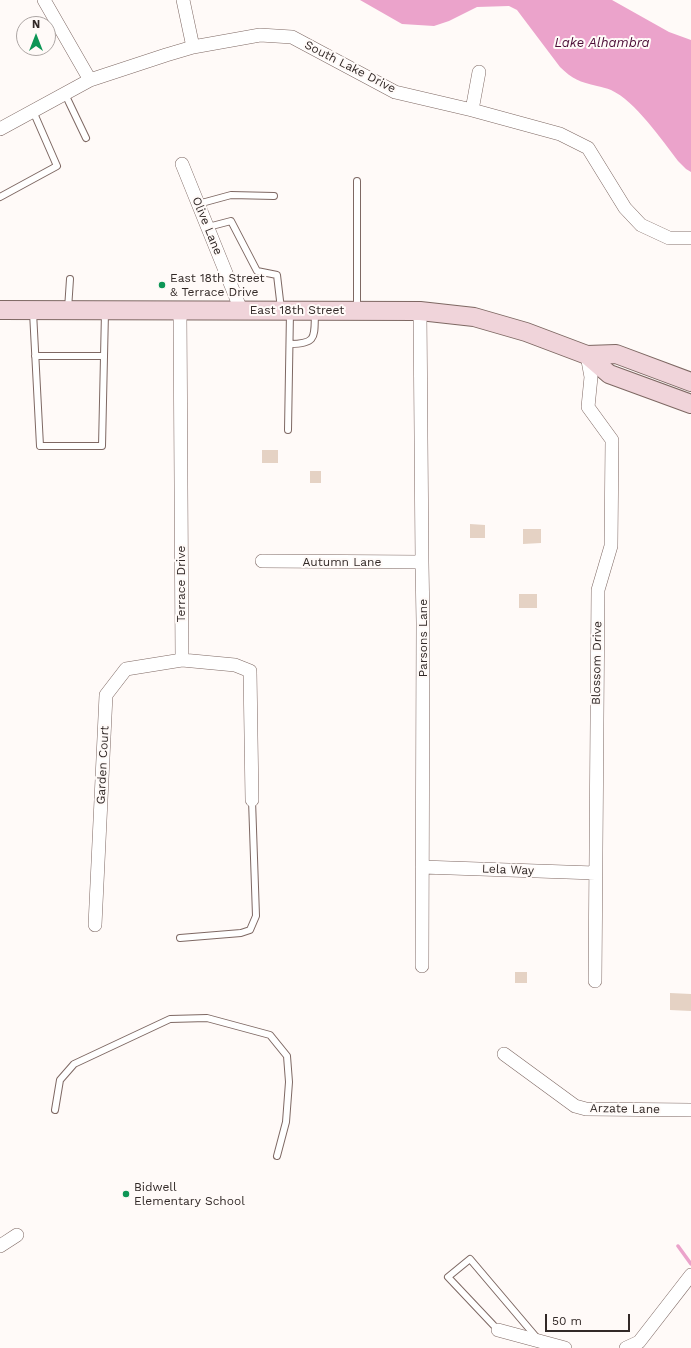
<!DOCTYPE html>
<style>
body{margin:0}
#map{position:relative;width:691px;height:1348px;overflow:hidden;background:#fffaf8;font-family:"Work Sans",sans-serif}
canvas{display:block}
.north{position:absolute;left:16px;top:16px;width:40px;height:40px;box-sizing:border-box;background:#fffaf8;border:1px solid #ada6a4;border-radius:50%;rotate:0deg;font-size:11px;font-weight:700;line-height:16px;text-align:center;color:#322927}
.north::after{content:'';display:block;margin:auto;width:14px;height:18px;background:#0d9656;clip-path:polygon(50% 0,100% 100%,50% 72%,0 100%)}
.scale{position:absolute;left:545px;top:1314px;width:85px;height:18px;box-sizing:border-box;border:2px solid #322927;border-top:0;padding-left:5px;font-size:12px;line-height:14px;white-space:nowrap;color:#322927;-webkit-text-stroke:3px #fffaf8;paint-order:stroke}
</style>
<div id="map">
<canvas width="691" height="1348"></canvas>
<div class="north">N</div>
<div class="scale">50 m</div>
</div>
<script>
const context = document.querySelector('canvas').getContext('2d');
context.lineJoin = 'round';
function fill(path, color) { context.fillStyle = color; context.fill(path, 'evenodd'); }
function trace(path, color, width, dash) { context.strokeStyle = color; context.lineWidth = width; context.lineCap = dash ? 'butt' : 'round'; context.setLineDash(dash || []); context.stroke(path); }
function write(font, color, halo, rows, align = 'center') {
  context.font = font + ' "Work Sans",sans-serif'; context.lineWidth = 4; context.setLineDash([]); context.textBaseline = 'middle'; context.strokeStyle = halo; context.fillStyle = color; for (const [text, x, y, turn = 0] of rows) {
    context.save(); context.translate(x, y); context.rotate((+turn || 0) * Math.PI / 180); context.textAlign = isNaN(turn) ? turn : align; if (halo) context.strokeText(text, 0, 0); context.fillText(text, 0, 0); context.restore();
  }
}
fill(new Path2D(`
 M360 0H612L669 32 691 40V172L686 169 678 161C662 140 635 101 611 90 607 88 601 87 597 86 580 82 572 79 560 67L517 10 509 6 477 7 449 21 434 26 402 24Z`), '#eba3cb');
trace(new Path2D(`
 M678 1246 691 1264`), '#eba3cb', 3.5);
fill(new Path2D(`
 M262 450H278V463H262Z
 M310 471H321V483H310Z
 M470 524 485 525V538H470Z
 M523 529H541V543L523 544Z
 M519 594H537V608H519Z
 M515 972H527V983H515Z
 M670 993 691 994V1011L670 1010Z`), '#e5d2c4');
const service = new Path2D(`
 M65 94 86 138
 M357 181V309
 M0 197 57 166 33 111
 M198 204 231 195 274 196
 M208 227 231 221 257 271 277 275 281 309
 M68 309 70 279
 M33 312 40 446H102L105 312
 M290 344C318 344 314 336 315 312
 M35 356H104
 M288 430 290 312
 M180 938 241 933 250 930 256 916 252 800
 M55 1110 60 1080 74 1064 170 1019 207 1018 270 1035 287 1056 289 1082 286 1122 277 1156
 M498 1330 448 1277 470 1259 537 1338`);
const minor = new Path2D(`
 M44 0 90 80
 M183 0 193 47
 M472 110 479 72
 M0 129 90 80 166 55 193 47 260 35 292 37 395 92 472 110 560 134 588 148 625 208 641 225 669 238H691
 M182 164 241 310
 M180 310 182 660 235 665 250 671 252 800
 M420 311 422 562 423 623 422 966
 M587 355 591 377 588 407 612 440 611 546 598 590 595 981
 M262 561 422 562
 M422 867 595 873
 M95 925 106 695 126 669 182 660
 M504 1054 575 1106 586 1109 691 1110
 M0 1246 17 1235
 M498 1330 565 1348
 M626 1348 639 1342 691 1275`);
const secondary = new Path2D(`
 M0 310 420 311 474 317 526 332 587 355 616 354 691 382
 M587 355 609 374 691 404`);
trace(service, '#7e6863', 8);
trace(minor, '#7e6863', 14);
trace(secondary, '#7e6863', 20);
trace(service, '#fff', 6);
trace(minor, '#fff', 13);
trace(secondary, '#f0d4da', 18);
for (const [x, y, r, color] of [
 [162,285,4,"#0d9656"],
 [126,1194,4,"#0d9656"]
]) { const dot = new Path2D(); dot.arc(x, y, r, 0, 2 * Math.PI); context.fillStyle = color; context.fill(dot); trace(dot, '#fffaf8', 1.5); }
write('12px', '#322927', '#fffaf8', [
 ["South Lake Drive",350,67,27],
 ["Olive Lane",207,226,68],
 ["East 18th Street",297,310],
 ["Autumn Lane",342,562],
 ["Terrace Drive",181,584,-90],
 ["Parsons Lane",423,638,-90],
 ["Blossom Drive",597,663,-89],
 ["Garden Court",103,765,-87],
 ["Lela Way",508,870,2],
 ["Arzate Lane",625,1109,1]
]);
write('12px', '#322927', '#fffaf8', [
 ["East 18th Street",170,278],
 ["& Terrace Drive",170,292],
 ["Bidwell",134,1187],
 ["Elementary School",134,1201]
], 'left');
write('italic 13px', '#4b0c36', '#fffaf8', [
 ["Lake Alhambra",602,43]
]);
</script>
